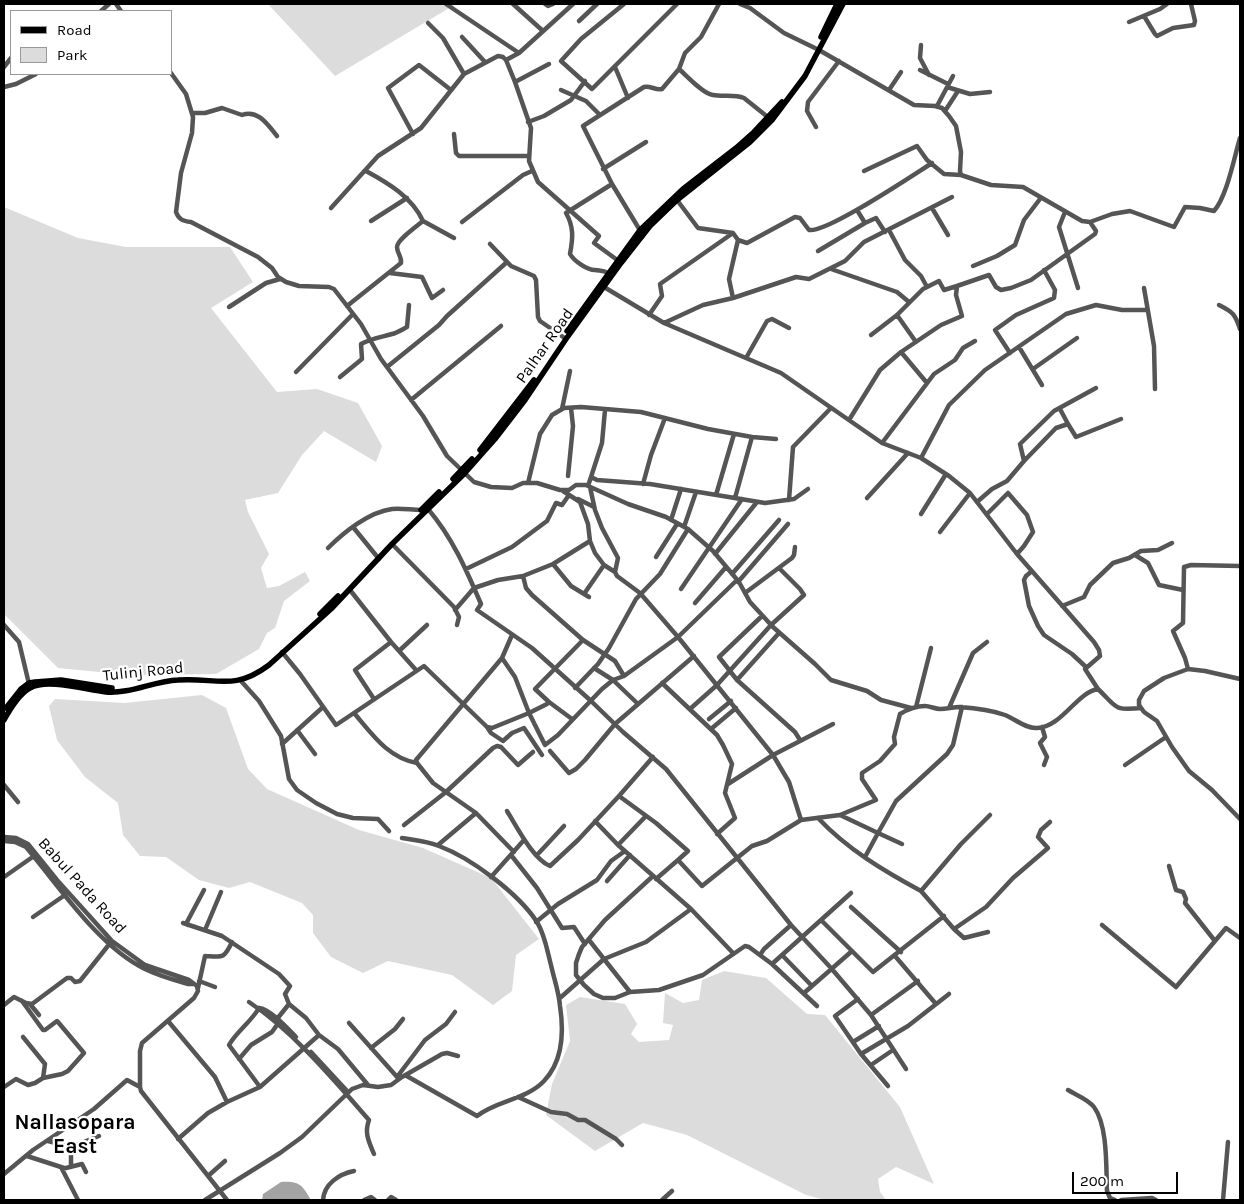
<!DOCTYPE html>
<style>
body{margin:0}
#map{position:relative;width:1244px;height:1204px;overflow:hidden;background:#fff;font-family:Karla,sans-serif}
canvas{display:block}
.frame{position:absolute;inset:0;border:5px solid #000;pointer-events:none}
.legend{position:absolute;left:10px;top:10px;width:162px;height:65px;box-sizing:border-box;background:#fff;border:1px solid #999;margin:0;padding:6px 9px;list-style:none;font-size:15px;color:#000}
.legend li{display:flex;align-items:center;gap:10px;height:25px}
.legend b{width:25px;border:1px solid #999}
.scale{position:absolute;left:1072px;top:1172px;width:106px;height:22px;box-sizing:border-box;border:2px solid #000;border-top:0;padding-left:6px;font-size:15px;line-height:18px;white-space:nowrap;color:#000;-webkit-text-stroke:4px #fff;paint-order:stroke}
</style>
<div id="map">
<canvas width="1244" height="1204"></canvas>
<div class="frame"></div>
<ul class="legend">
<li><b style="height:6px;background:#000"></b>Road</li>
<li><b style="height:14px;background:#dcdcdc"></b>Park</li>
</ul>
<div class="scale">200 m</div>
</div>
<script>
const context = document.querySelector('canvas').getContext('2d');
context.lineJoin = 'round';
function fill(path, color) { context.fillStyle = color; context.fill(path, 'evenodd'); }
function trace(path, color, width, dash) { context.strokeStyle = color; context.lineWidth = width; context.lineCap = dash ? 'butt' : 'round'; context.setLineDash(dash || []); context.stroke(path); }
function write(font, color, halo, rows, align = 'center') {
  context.font = font + ' Karla,sans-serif'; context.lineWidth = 4.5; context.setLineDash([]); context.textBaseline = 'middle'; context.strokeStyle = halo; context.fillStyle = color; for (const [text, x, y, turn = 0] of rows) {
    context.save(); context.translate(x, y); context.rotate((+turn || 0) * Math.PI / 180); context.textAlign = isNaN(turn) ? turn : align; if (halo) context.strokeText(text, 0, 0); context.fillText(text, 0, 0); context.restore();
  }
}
fill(new Path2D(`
 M268 4H456L335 76Z
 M4 207 78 238 126 247H230L253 282 211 308 277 392 317 389 358 403 382 446 376 462 324 431 302 455 278 493 245 500 248 512 269 554 261 568 267 588 279 586 305 572 310 581 284 601 275 628 267 633 259 649 216 674 130 675 58 668 4 614Z
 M202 695 226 708 248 769 267 789 359 830 423 848 491 878 539 939 516 955 512 991 493 1005 452 975 388 961 363 973 331 957 313 933V915L302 903 250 882 229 888 199 880 166 857 140 856 123 835 118 803 85 777 57 740 49 706 55 699 124 703Z
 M724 971 766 978 807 1014 825 1015 900 1107 934 1184 896 1167 878 1179 880 1192 886 1200H825L806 1195 687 1135 643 1123 595 1151 546 1115 552 1084 570 1041 566 1005 580 997 625 1004 637 1024 631 1034 639 1042 669 1040 673 1025 663 1023 665 993 683 1003 699 1000 702 980Z`), '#dcdcdc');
fill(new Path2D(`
 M281 1182C300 1181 302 1185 311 1200H262L263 1194Z`), '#a3a3a3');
trace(new Path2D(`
 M116 4 121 11
 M446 4 519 53
 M513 4 543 31
 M545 4 548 6 553 4
 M573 4 519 53 506 60 515 82 531 128 529 161 538 182 599 236 594 243 620 262
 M624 4 581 39 561 61 592 89 677 4
 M740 4 750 8 784 33 819 50 914 105 935 106 942 108 949 116 956 126 961 152 960 171 961 175
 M101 11 109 4
 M1144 16 1155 34 1157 36 1173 28 1194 25 1195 21 1191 4
 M579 21 597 4
 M1129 22 1160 9 1167 4
 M428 23 443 38 464 74 498 56 503 57 506 60
 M462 37 485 62
 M921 45 920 58 929 75
 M4 67 11 58
 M615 67 628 98
 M679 69C687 76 703 94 713 95 723 97 734 94 744 98L769 118
 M920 70 948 84
 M171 73 186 94 193 117 192 133 181 173 176 212C179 220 183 221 191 222L258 257 272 268 278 277 286 282 299 286 329 287 334 289 361 324 381 359 423 416 447 456 474 482 491 487 512 488 523 483H537L560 490H569L576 485H586L628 504 666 517 688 529 713 551 739 582 750 602 773 627 815 664 831 680 867 691 881 700 911 708
 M515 82 549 64
 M4 87 16 84 36 74
 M947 87 970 94 990 92
 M561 90 586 101 600 115
 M889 90 901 72
 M937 106 953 76
 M945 111 958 91
 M192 113H205L222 108 242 115C258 109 268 125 277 136
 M528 122 544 116 571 100 585 81
 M816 127 807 111 808 102 839 61
 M413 134 388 88 419 65 451 90
 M454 134 456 153 459 156H529
 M603 169 646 142
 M864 171 917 146 927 160 944 174 961 175 991 185 1023 187 1082 221 1090 222 1112 214 1130 211 1174 227 1185 207 1200 208 1214 211C1227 196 1234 158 1240 138
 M612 184 583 126 644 87C650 85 656 91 662 89L679 69 685 53 701 37 719 4
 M677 200 698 228 733 233 738 240 747 243 795 217 800 218 809 230C827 233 913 175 932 163
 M331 208 378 156 421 128 464 74
 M932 208 948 235
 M857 210 865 223 876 218 885 232
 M1065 212 1059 227 1078 288
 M371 221 407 198
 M423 221 454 238
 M462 222 523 175 532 171
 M889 230 905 260 921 276 927 287
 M490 244 511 266 534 276 536 280 538 317 540 321 566 339
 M818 251 865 223
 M973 266 997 256 1015 245 1024 220 1040 199
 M831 269 897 292 909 302
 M390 273 422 277 432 298 443 290
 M608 273C603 270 600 271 595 270 587 270 574 261 570 254 573 238 574 227 566 213L612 184 641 232
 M604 287 664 323 781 373 882 443 921 458 949 476 970 493 1017 554 1094 642 1099 650 1100 656 1085 669 1098 689
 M1144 288 1154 346 1155 389
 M733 298 729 279 738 240
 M1219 305C1233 312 1235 314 1240 329
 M347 306 401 263C402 257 397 253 397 247 397 240 417 226 423 221 412 197 388 183 366 171
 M229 307 266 283 280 279
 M649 315 662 296 660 284 733 233
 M897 315 916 342
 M664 323 703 305 733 298 796 277 809 279 845 261 864 242 952 197
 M871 335 897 315 923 289 939 281 944 290 957 286
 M1019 347 1042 385
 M1010 353 995 330 1016 315 1054 298 1055 290 1044 270
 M746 358 767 321 772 319 789 328
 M387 367 439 325 447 316 507 262
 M1033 369 1077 338
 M296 372 353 314
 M340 377 362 359 361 344C372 338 382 337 392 334 397 333 403 329 407 327L409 305
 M927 383 901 352 941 325 962 316 956 295 957 286 989 275 996 287 1001 290 1011 288 1031 280 1095 234 1096 231 1090 222
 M411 400 501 326
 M562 409 570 371
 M1060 409 1068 424
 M849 420 880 370 901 352
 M882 443 934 374 955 360 963 348 975 341
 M921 458 949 405 985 370 1066 314 1096 305 1122 310H1147
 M1024 461 1056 428 1068 424 1076 437 1121 419
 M568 476 573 426 571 408
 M591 477 602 443 605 410
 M528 483 540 434 552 415 564 408 581 407 641 412 708 429 752 437 776 439
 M643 484 651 455 665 418
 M588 486 591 477 597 480 650 484 765 503 794 499 808 489
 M590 487 595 510 602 528 618 558 615 572 617 576 640 593 678 637 773 755 789 782 801 820
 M716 495 734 434
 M735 498 752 437
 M867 498 908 453
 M578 499 594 507
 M789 500 793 447 831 408
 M977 502 992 489 1007 481 1024 461 1020 444 1054 411 1096 388
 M428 509C452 537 466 569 481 604L477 610 532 648 590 700 623 732 666 769 791 925 831 968 871 1015 906 1069
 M921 514 946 474
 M987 514 1008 493 1027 515 1033 532 1024 546 1017 554
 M671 520 681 489
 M353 527 379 559
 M684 527 696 492
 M940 532 970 493
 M392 544 454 607 459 617 457 625
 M328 548C344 532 369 512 392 509 402 508 411 510 421 510
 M715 554 757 502
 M1135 555 1148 563 1159 585 1183 590
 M656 557 677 524
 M553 564 571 586 589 597
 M604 565 615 572
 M466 569 512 547 547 521 556 503 562 505 569 495 571 496
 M1032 571 1026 576 1024 580 1029 606 1038 626 1044 635 1072 654 1086 667
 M732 574 779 520
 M523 576 526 588 532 595 583 640 615 661 624 676
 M738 582 788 524
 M681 589 742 499
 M350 590 391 642 416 670
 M745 593 792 558 794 555 795 547
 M584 594 604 565 595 553 590 541
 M695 603 726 567
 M1062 606 1084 597 1090 585 1113 563 1129 558 1141 551 1158 550 1172 543
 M455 610 474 588 498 580 523 576 553 564 590 541 588 524 580 502 563 491
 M762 616 719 657 737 680 795 732 800 740
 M4 625 19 642 29 684
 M512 635 502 658 416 760 417 763 433 783 476 813 514 852
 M399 651 427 625
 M282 652 300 674 336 725 424 666 487 727 492 728 529 713 547 704 549 702 535 689 583 640
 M502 658 515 677 529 713 545 745 558 735 602 689 613 680 624 676 678 637 737 580
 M594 668 613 680 638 704
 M1188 669 1185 658 1173 631 1183 623 1184 567 1191 565 1240 566
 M1240 679 1205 671 1188 669 1164 678 1144 691 1139 700V705L1144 712 1157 721 1172 747 1189 771 1212 790 1240 819
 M737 680 779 633
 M241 681 259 701 281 736 289 779 297 790 316 803 337 814 353 818 378 819 389 831
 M662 683 717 735 723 745 732 764 725 793 735 818 717 834
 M575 688 598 664 609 648 636 599 660 574 688 529
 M374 699 355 670 391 642
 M549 702 572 719
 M916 707 931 648
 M949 708 973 653 987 642
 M690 709 717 685 771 625 804 595 800 589 779 568
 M354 713C372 734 388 758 417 763
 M709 719 731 701
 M487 727 491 733 503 741 512 733 524 728 542 755
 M1042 727 1045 737 1040 743 1047 757 1044 765
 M711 729 736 708
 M297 730 315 754
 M282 744 323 707
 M550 751 569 773 576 769 585 760 615 724 694 656
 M1125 765 1166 737
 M728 784 773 755 833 724
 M4 785 18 802
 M619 796 653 757
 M507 811C517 827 533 859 550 866L578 840 619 796 656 823 688 851 678 860 702 886 752 846 767 841 801 820 840 815 876 800 862 779V773L880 761 895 744 894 737 900 714C908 709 916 706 925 706 930 706 935 709 940 709 947 709 953 707 960 707 975 708 991 710 1005 715 1015 719 1026 729 1037 728 1062 727 1077 692 1098 689 1117 707 1113 711 1141 708
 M840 815 878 833 896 801 947 754 953 745 962 707
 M818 818C847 849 884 871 921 891L961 844 990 815
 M404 825 446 792 493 748 497 746 501 747 518 765 533 752
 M4 837 16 838 28 844 57 880 112 941 145 965 189 980 197 986 198 991 194 998 142 1043 140 1051V1087
 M402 838C414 840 427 841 439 846 471 858 518 893 537 922 545 935 547 950 551 965 554 979 559 992 560 1006 564 1032 563 1061 544 1081 526 1100 497 1100 477 1116L405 1075
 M4 841 15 842 26 847C59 886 98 946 145 969 159 976 174 980 188 984H193
 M438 845 476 813
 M618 845 646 816
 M511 855 537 888 562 928 574 927 585 944
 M537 855 564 826
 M865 857 878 833 902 844
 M1169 866 1176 890 1183 892 1186 899 1185 903 1215 941
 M653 876 605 920 582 947 579 954 576 963V975L584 985 594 994 603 998H615L630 992 659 990 703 975 745 946 749 947 772 964 817 1006
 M4 877 34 856
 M491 877 524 840
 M656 879 678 860
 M607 881 630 855
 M921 891 954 929 986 907 1013 878 1048 848 1038 837 1041 830 1050 822
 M851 907 901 952
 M691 909 733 953
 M33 917 65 895
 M821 920 873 972 944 916
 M536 922 558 904 597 880 611 861 625 851
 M183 923 222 936 279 974 290 986 285 994 289 1004 306 1018 319 1035 338 1049 368 1085
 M188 925 187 922 204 890
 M1102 925 1176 987 1226 928 1240 938
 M954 929 964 938 988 932
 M205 930 221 892
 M589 940 630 992
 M760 955 764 949 791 925
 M782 955 812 986
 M895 956 936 1004
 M772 964 851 893
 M199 981 215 987
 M198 988 205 956C223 957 224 959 232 942
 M804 993 852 951
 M560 998 604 959 646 942 691 909 618 845 595 821
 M858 999 835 1016 861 1054 888 1086
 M249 1002C294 1032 334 1080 369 1120 364 1133 369 1142 374 1154
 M30 1004 39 1015
 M4 1005 14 997 26 1003 32 1004 67 978H71L75 982 80 981 111 942
 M259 1008C270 1009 288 1029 296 1037
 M259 1008C251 1022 237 1031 229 1045L260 1087
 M871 1015 918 981
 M277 1019 289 1004
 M168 1021 215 1077 227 1102
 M349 1023 398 1078
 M23 1037 45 1064 43 1078
 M853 1042 879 1026
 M371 1048 395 1029 403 1019
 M311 1052 348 1092
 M861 1054 908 1026 949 994
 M239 1059 251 1045 272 1032 279 1022
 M871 1065 893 1050
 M397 1077 425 1040 446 1024 455 1012
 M4 1087 16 1079 28 1085 35 1083 43 1078 62 1074 68 1071 84 1053 58 1022 57 1021 45 1030H43L22 1001
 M1068 1090C1076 1095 1088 1099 1094 1107 1108 1126 1106 1168 1107 1191L1110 1198 1115 1200
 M518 1097 551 1112 567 1114 578 1120H585L616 1139 622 1145
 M178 1139 208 1113 227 1102 260 1087 319 1035
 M48 1141 71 1147 99 1136
 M71 1147V1167
 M27 1156 64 1168
 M4 1174 33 1150 94 1109 127 1080 140 1087 141 1091 227 1200
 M208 1176 225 1161
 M78 1200 62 1169 82 1164 86 1172
 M205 1200 280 1153 302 1137 352 1089 363 1085 378 1087 391 1085 402 1077 442 1054 447 1053 458 1056
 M323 1200C324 1184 339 1174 354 1171
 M364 1200 371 1197 375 1200
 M388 1200 391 1197 396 1200
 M662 1200 672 1191
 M1121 1200 1152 1198 1156 1200
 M1223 1200 1228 1142`), '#555', 4.5);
trace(new Path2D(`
 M821 37 837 4
 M567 331 640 230 683 189 736 148 754 132 782 102
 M480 450 534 380
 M453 479 472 459
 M421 510 439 492
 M320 614 338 596
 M6 708 21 689 29 683 35 682 61 680 112 688
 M4 720C10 709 19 694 30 688 48 678 86 690 106 692 130 694 154 681 178 680 216 677 233 692 269 665L331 609 392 544 464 474 495 439 525 400 566 339 621 263 650 226 677 200 750 142 772 120 805 76 843 4`), '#000', 5.5);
write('16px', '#000', '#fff', [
 ["Palhar Road",545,346,-55],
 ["Tulinj Road",143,672,-6],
 ["Babul Pada Road",82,886,48]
]);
write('bold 21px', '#000', '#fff', [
 ["Nallasopara",75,1123],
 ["East",75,1147]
]);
</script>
